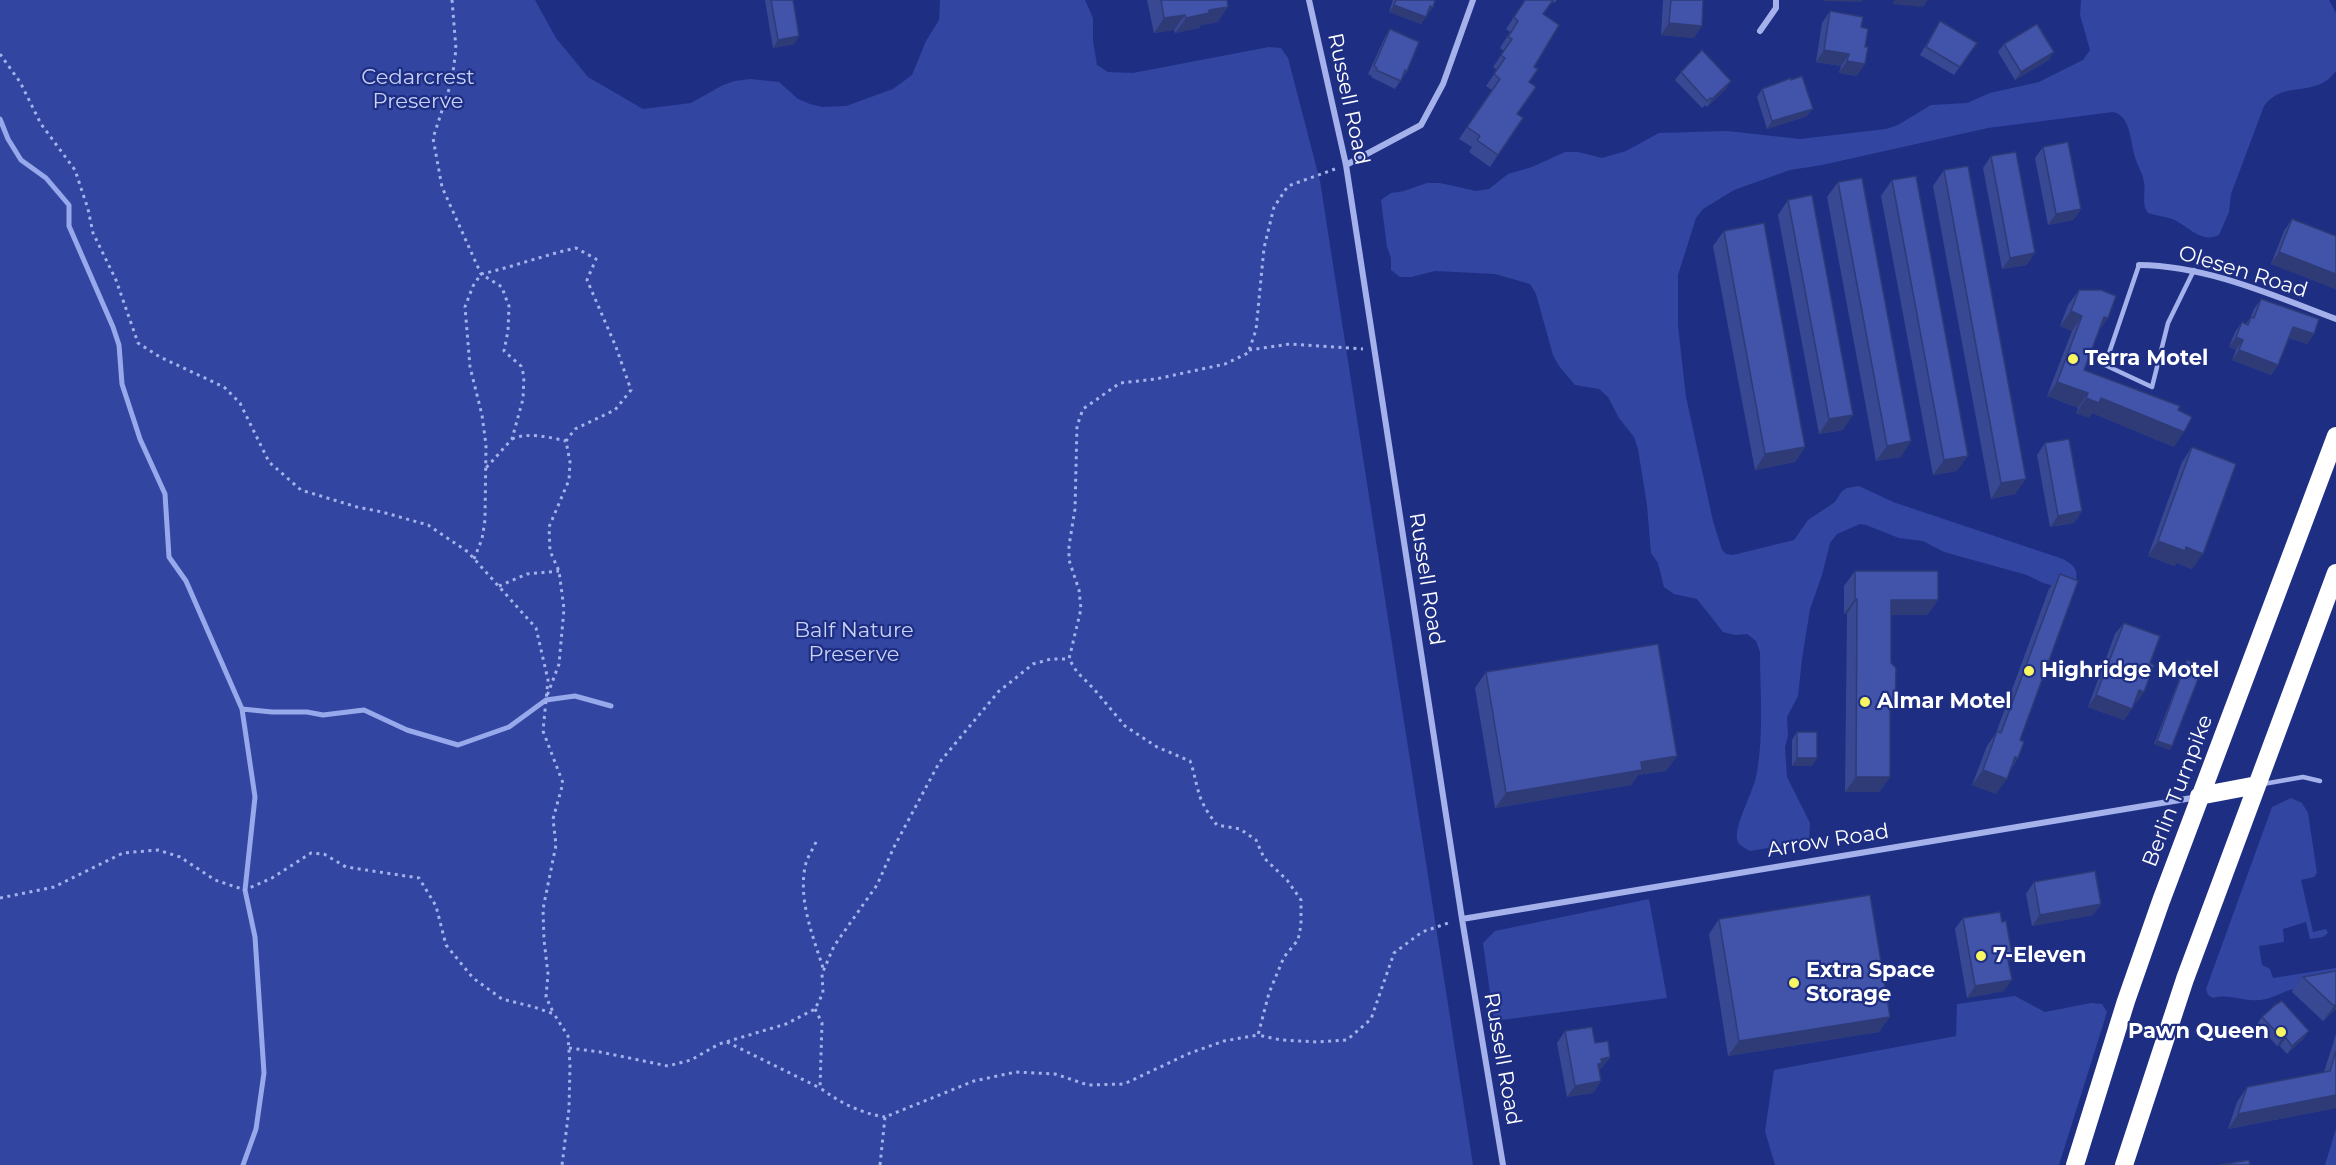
<!DOCTYPE html>
<style>
body{margin:0}
canvas{display:block;background:#1e2e83}
</style>
<canvas width="2336" height="1165"></canvas>
<script>
const context = document.querySelector('canvas').getContext('2d');
context.lineJoin = 'round';
function fill(path, color) { context.fillStyle = color; context.fill(path, 'evenodd'); }
function trace(path, color, width, dash) { context.strokeStyle = color; context.lineWidth = width; context.lineCap = dash ? 'butt' : 'round'; context.setLineDash(dash || []); context.stroke(path); }
function write(font, color, halo, rows, align = 'center') {
  context.font = font + ' Montserrat,sans-serif'; context.lineWidth = 4.5; context.setLineDash([]); context.textBaseline = 'middle'; context.strokeStyle = halo; context.fillStyle = color; for (const [text, x, y, turn = 0] of rows) {
    context.save(); context.translate(x, y); context.rotate((+turn || 0) * Math.PI / 180); context.textAlign = isNaN(turn) ? turn : align; if (halo) context.strokeText(text, 0, 0); context.fillText(text, 0, 0); context.restore();
  }
}
fill(new Path2D(`
 M0 0H535L556 38 588 77 643 109 691 103 723 85 735 81 750 79 779 82 798 99 810 104 822 107 846 106 893 89 912 75 926 41 939 20 940 0H1085L1093 18V41L1097 65 1108 72 1133 73 1269 47 1281 48 1288 58 1320 181 1473 1165H0Z
 M2081 0H2329L2336 13V71C2315 100 2285 78 2264 106L2231 194 2229 212 2219 235C2200 244 2188 225 2172 219 2164 216 2156 216 2148 213 2141 204 2146 193 2144 182 2143 174 2138 167 2136 160 2130 144 2132 116 2113 112L1988 128 1822 165 1790 170 1734 190 1703 209 1696 218 1678 275V326L1686 397 1713 521 1722 550 1726 554 1733 555 1794 540 1808 520 1835 502 1842 491 1847 488 1859 486 1893 502 2063 559C2075 566 2078 569 2076 583L2061 588 2043 583 2027 575 1944 552 1923 541 1899 538 1866 525 1860 524 1837 534 1830 543 1822 575 1810 609 1802 659 1798 696 1787 717 1788 736 1785 747 1787 777 1810 823 1809 841 1750 851C1745 848 1738 845 1737 839 1735 822 1754 792 1757 772 1764 734 1760 691 1760 652L1756 641 1747 634 1735 635 1723 632 1697 599 1674 594 1664 587 1658 563 1651 553 1647 505 1638 449 1634 437 1619 418 1608 397 1599 389 1575 385 1559 366 1553 355 1536 294 1530 284 1495 274 1435 271 1411 277H1400L1391 270V258L1387 247 1381 200 1391 193 1404 191 1427 183H1440L1476 191 1489 189 1508 174 1532 167 1565 152H1578L1602 158 1626 151 1659 133 1727 131 1800 139 1886 129 1898 125 1931 105 1967 103 1990 93 2039 82 2083 60 2090 50 2080 15Z
 M2291 798 2302 803 2308 813 2317 873 2314 877 2301 880 2313 932 2326 929 2328 933 2323 937 2310 939 2306 922 2283 929 2284 942 2259 946 2262 965 2270 969 2273 978 2336 968V984L2292 992 2293 989C2279 993 2267 1002 2251 1000 2236 999 2227 994 2213 998L2208 995 2206 989 2272 807Z
 M1649 899 1667 998 1494 1021 1483 943 1495 931Z
 M2015 996 2045 1012 2091 1003 2102 1004 2107 1012 2059 1165H1775L1765 1131 1774 1070 1956 1036 1957 1004Z
 M2336 1129V1165H2325Z`), '#3145a1');
trace(new Path2D(`
 M0 119 8 139 21 160 46 178 69 205V226L113 327 119 345 122 384 140 439 165 494 169 557 186 581 242 709 255 797 245 890 255 937 264 1073 256 1129 243 1165
 M242 709 272 712H307L323 715 364 710 407 730 458 745 509 727 546 700 575 696 611 706`), '#97a8eb', 5);
trace(new Path2D(`
 M452 0 456 49 452 80 433 138 442 187 481 274 502 287 505 296 509 306 508 331 504 351 521 366 524 376 523 399 512 439 486 468
 M0 54 20 82 41 124 75 170 88 209 93 233 116 280 138 343 160 357 224 387 240 403 269 462 301 490 357 507 382 512 428 525 468 552 536 628 548 680 543 731 563 783 553 819 556 845 543 909 544 940 548 974 546 997 554 1014
 M1335 169 1288 186 1274 207 1264 248 1256 330 1248 353 1225 364 1156 379 1120 383 1083 409 1077 426 1075 509 1069 546V560L1079 590 1081 609 1069 659 1077 672 1094 689 1125 726 1157 747 1190 761C1194 771 1195 780 1198 790 1201 803 1209 815 1217 825L1240 829 1256 840 1264 858 1287 880 1301 900V925L1298 940 1284 957 1269 993 1258 1035 1281 1040 1318 1042 1347 1040 1371 1019 1394 953 1422 932 1451 922
 M1249 350 1290 344 1363 349
 M512 439C527 432 549 437 566 441
 M474 559 482 539 485 520 486 445 482 415 470 367 465 307 473 286 481 274C513 267 544 255 576 248L596 259 587 280 616 347 631 390 615 410 575 429 566 441 570 462 569 480 549 527 550 551 559 571 564 609 559 664 547 696
 M499 586 527 574 559 571
 M816 842C813 849 808 856 806 863 797 898 813 936 823 968
 M0 898 54 887 123 853 158 850 180 857 215 880 245 890 272 878 311 853 324 854 346 867 419 878 436 906 446 945 473 978 502 999 534 1007 554 1014 568 1036 570 1065 569 1109 562 1165
 M815 1009 822 1023 820 1088C841 1103 860 1113 885 1117
 M727 1042 820 1088
 M569 1048 600 1052 668 1066 691 1060 719 1044 786 1024 815 1009 823 993 822 974 834 946 877 885 894 847 939 763 999 691 1012 681 1033 664 1051 659H1069
 M880 1165 885 1117 974 1081 1016 1072 1055 1074 1088 1085 1124 1084 1190 1053 1224 1041 1258 1035`), '#a4b1ea', 3, [3, 4.5]);
trace(new Path2D(`
 M2139 265 2105 365 2152 387 2168 323 2194 270
 M2263 784 2303 777 2320 781`), '#a4b1ea', 4.5);
trace(new Path2D(`
 M1309 0 1346 165 1462 919 1503 1165
 M1760 31 1776 8V0
 M1346 165 1421 125 1443 84 1473 0
 M2139 265C2208 266 2272 295 2336 319
 M1462 919 2198 797`), '#a4b1ea', 6);
trace(new Path2D(`
 M2199 796 2257 785
 M2075 1165 2126 1001 2161 901 2336 436
 M2124 1165 2185 979 2336 573`), '#fff', 18);
fill(new Path2D(`
 M765 0H793L794 44 773 48Z
 M1147 0H1227L1218 22 1201 25 1199 28 1175 33 1174 30 1154 33Z
 M1393 0H1435L1433 7 1421 24 1389 12Z
 M1525 0H1557L1554 3 1552 1 1543 14 1534 67 1517 114 1523 118 1490 167 1469 152 1472 147 1459 139 1492 90 1486 86 1497 70 1493 67 1504 51 1500 48 1510 32 1506 29Z
 M1663 0H1703L1694 38 1661 35Z
 M1830 11 1861 27 1857 76 1839 73 1841 66 1816 62 1822 23Z
 M1940 21 1977 43 1954 75 1920 55 1935 29Z
 M1390 29 1407 71 1395 89 1371 77 1372 76 1368 74 1385 37Z
 M2004 44 2049 60 2015 80 1998 52Z
 M1681 72 1726 89 1707 107 1705 105 1702 108 1675 80Z
 M1762 89 1807 116 1767 129 1757 97Z
 M2043 147 2081 209 2073 220 2048 225 2035 158Z
 M1991 156 2027 265 2002 269 1983 168Z
 M1944 170 2015 494 1991 499 1933 186Z
 M1892 180 1957 471 1933 475 1881 196Z
 M1838 182 1901 457 1876 461 1827 197Z
 M1788 200 1843 430 1819 434 1778 215Z
 M2292 219 2336 236V289L2271 264 2284 231Z
 M1724 231 1805 447 1795 462 1755 470 1713 246Z
 M2079 290 2108 318 2099 330 2084 370 2178 410 2174 447 2092 413 2089 418 2076 413 2078 408 2047 396 2072 331 2060 326 2068 305Z
 M2261 299 2314 334 2307 344 2289 338 2278 365 2271 375 2232 360 2236 350 2229 347 2235 332 2242 322 2246 324 2250 318 2254 309Z
 M2045 443 2082 511 2074 523 2050 527 2037 455Z
 M2192 447V569L2177 563 2174 566 2148 556 2182 462Z
 M1855 571 1938 600 1927 615H1891L1890 777 1879 792H1845L1847 614H1844V586Z
 M2060 574 2020 740 2018 758 2011 769 1996 794 1972 785 1987 746 1996 733 2049 589Z
 M2124 623 2150 663 2144 692 2136 703H2135L2124 720 2088 707 2115 634Z
 M2187 660 2172 746 2170 750 2154 744 2185 664Z
 M1486 672 1677 756 1666 771 1638 775 1631 785 1495 808 1475 688Z
 M1797 732 1812 766H1792V740Z
 M2034 882 2101 904 2093 915 2032 926 2026 894Z
 M1963 918 2004 991 1967 998 1955 929Z
 M1719 919 1879 1032 1728 1056 1709 934Z
 M2336 971V1009L2323 1021 2292 992 2303 977Z
 M2262 1017 2304 1038 2287 1054 2280 1046H2277L2257 1024Z
 M1565 1031 1595 1043 1610 1057 1602 1068 1599 1069 1601 1081 1593 1093 1567 1097 1557 1043Z
 M2336 1034V1108L2228 1129 2237 1102 2247 1087 2324 1072Z`), '#394892');
fill(new Path2D(`
 M1824 0H1863L1861 2 1824 1Z
 M1895 0H1928L1923 7 1892 4Z
 M1394 5 1426 17 1421 24 1389 12Z
 M1430 6 1433 7 1427 15 1424 14Z
 M1228 7 1218 22 1201 25 1199 28 1175 33 1186 18 1209 10Z
 M1185 15 1174 30 1154 33 1164 18Z
 M1669 23 1702 26 1694 38 1661 35Z
 M799 36 794 44 773 48 778 40Z
 M1824 50 1849 54 1841 66 1816 62Z
 M2054 52 2049 60 2015 80 2021 72Z
 M1847 61 1865 64 1857 76 1839 73Z
 M1731 81 1726 89 1707 107 1712 99Z
 M1813 109 1807 116 1767 129 1772 121Z
 M2081 209 2073 220 2048 225 2056 214Z
 M2279 252 2336 274V289L2271 264Z
 M2035 253 2027 265 2002 269 2010 258Z
 M2071 311 2082 316 2072 331 2060 326Z
 M2104 317 2108 318 2097 333Z
 M2293 327 2314 334 2307 344 2286 337Z
 M2236 337 2243 340 2236 350 2229 347Z
 M2239 350 2278 365 2271 375 2232 360Z
 M2057 382 2088 393 2078 408 2047 396Z
 M2086 398H2101L2184 432 2174 447 2092 413 2089 418 2076 413Z
 M1853 415 1843 430 1819 434 1829 419Z
 M1911 441 1901 457 1876 461 1887 446Z
 M1805 447 1795 462 1755 470 1765 454Z
 M1968 456 1957 471 1933 475 1944 460Z
 M2026 479 2015 494 1991 499 2001 483Z
 M2082 511 2074 523 2050 527 2058 516Z
 M2158 541 2186 547 2203 554 2192 569 2177 563 2174 566 2148 556Z
 M1855 599H1857L1847 614H1844Z
 M1891 600H1938L1927 615H1881Z
 M2139 690 2144 692 2136 703 2131 702Z
 M2096 695 2132 709 2124 720 2088 707Z
 M2157 741 2172 746 2170 750 2154 744Z
 M1677 756 1666 771 1638 775 1631 785 1495 808 1506 793 1641 762Z
 M2015 757 2018 758 2007 773Z
 M1797 758H1817L1812 766H1792Z
 M1983 770 2007 779 1996 794 1972 785Z
 M1856 777H1890L1879 792H1845Z
 M2101 904 2093 915 2032 926 2040 915Z
 M2012 980 2004 991 1967 998 1975 986Z
 M2336 1004V1009L2323 1021 2334 1006Z
 M1890 1017 1879 1032 1728 1056 1739 1041Z
 M2309 1031 2304 1038 2287 1054 2292 1046Z
 M2282 1038H2286L2280 1046H2277Z
 M1610 1057 1602 1068 1598 1069 1590 1075 1601 1059Z
 M1601 1081 1593 1093 1567 1097 1575 1086Z
 M2336 1095V1108L2228 1129 2238 1114Z`), '#2e3b77');
const building = new Path2D(`
 M771 0H793L799 36 778 40Z
 M1161 0H1227L1228 7 1209 10V13L1186 18 1185 15 1164 18Z
 M1396 0H1435L1433 7 1430 6 1426 17 1394 5Z
 M1525 0H1553L1543 14 1559 25 1534 67 1538 69 1529 82 1536 87 1517 114 1523 118 1498 155 1477 140 1480 136 1467 127 1500 79 1494 74 1505 58 1501 55 1512 39 1508 37 1518 21 1514 17Z
 M1671 0H1703L1702 26 1669 23Z
 M1830 11 1863 17 1861 27 1868 29 1865 47H1868L1865 64 1847 61 1849 54 1824 50Z
 M1940 21 1977 43 1960 67 1926 47Z
 M2037 24 2054 52 2021 72 2004 44Z
 M1390 29 1419 42 1407 71 1405 70 1401 81 1376 70 1377 68 1374 66Z
 M1702 50 1731 81 1712 99 1710 98 1707 101 1681 72Z
 M1802 76 1813 109 1772 121 1762 89 1791 78V80Z
 M2068 142 2081 209 2056 214 2043 147Z
 M2016 152 2035 253 2010 258 1991 156Z
 M1968 166 2026 479 2001 483 1944 170Z
 M1916 176 1968 456 1944 460 1892 180Z
 M1862 178 1911 441 1887 446 1838 182Z
 M1812 195 1853 415 1829 419 1788 200Z
 M2292 219 2336 236V274L2279 252Z
 M1764 223 1805 447 1765 454 1724 231Z
 M2079 290H2101L2116 296 2108 318 2104 317 2084 370 2180 406 2178 410 2192 417 2184 432 2101 398 2099 403 2086 398 2088 393 2057 382 2082 316 2071 311Z
 M2261 299 2319 319 2314 334 2293 327 2278 365 2239 350 2243 340 2236 337 2242 322 2248 325 2251 317 2254 318Z
 M2069 439 2082 511 2058 516 2045 443Z
 M2192 447 2236 464 2203 554 2186 547 2185 551 2158 541Z
 M1855 571H1938V600H1891V663L1896 668 1895 705 1890 710V777H1856L1857 599H1855Z
 M2060 574 2078 581 2020 740 2024 742 2018 758 2015 757 2007 779 1983 770 1997 731 2001 733Z
 M2124 623 2160 636 2150 663 2154 665 2144 692 2139 690 2132 709 2096 695Z
 M1658 644 1677 756 1641 762 1642 770 1506 793 1486 672Z
 M2187 660 2203 666 2172 746 2157 741Z
 M1797 732H1817V758H1797Z
 M2095 871 2101 904 2040 915 2034 882Z
 M1870 895 1890 1017 1739 1041 1719 919Z
 M2000 912 2002 922 2006 921 2013 960H2008L2012 980 1975 986 1963 918Z
 M2336 971V1004L2334 1006 2303 977Z
 M2282 1001 2309 1031 2292 1046 2286 1038H2282L2262 1017 2275 1005Z
 M1592 1027 1595 1043 1608 1041 1610 1057 1601 1059 1602 1063 1598 1064 1601 1081 1575 1086 1565 1031Z
 M2336 1051V1095L2238 1114 2247 1087 2330 1071Z
 M2249 1160 2250 1165H2220Z`);
fill(building, '#4254aa');
trace(building, '#2e3b77', 1.5);
for (const [x, y, r, color] of [
 [2073,359,6,"#f9f663"],
 [2029,671,6,"#f9f663"],
 [1865,702,6,"#f9f663"],
 [1981,956,6,"#f9f663"],
 [1794,983,6,"#f9f663"],
 [2281,1032,6,"#f9f663"]
]) { const dot = new Path2D(); dot.arc(x, y, r, 0, 2 * Math.PI); context.fillStyle = color; context.fill(dot); trace(dot, '#1e2e83', 2); }
write('21px', '#c8d1f7', '#1e2e83', [
 ["Cedarcrest",418,78],
 ["Preserve",418,102],
 ["Balf Nature",854,631],
 ["Preserve",854,655]
]);
write('21px', '#fff', '#1e2e83', [
 ["Russell Road",1348,99,78],
 ["Olesen Road",2243,272,17],
 ["Russell Road",1426,579,81],
 ["Berlin Turnpike",2178,791,-69],
 ["Arrow Road",1828,841,-9],
 ["Russell Road",1502,1059,80]
]);
write('bold 21px', '#fff', '#1e2e83', [
 ["Terra Motel",2085,359],
 ["Highridge Motel",2041,671],
 ["Almar Motel",1877,702],
 ["7-Eleven",1993,956],
 ["Extra Space",1806,971],
 ["Storage",1806,995],
 ["Pawn Queen",2269,1032,"right"]
], 'left');
</script>
